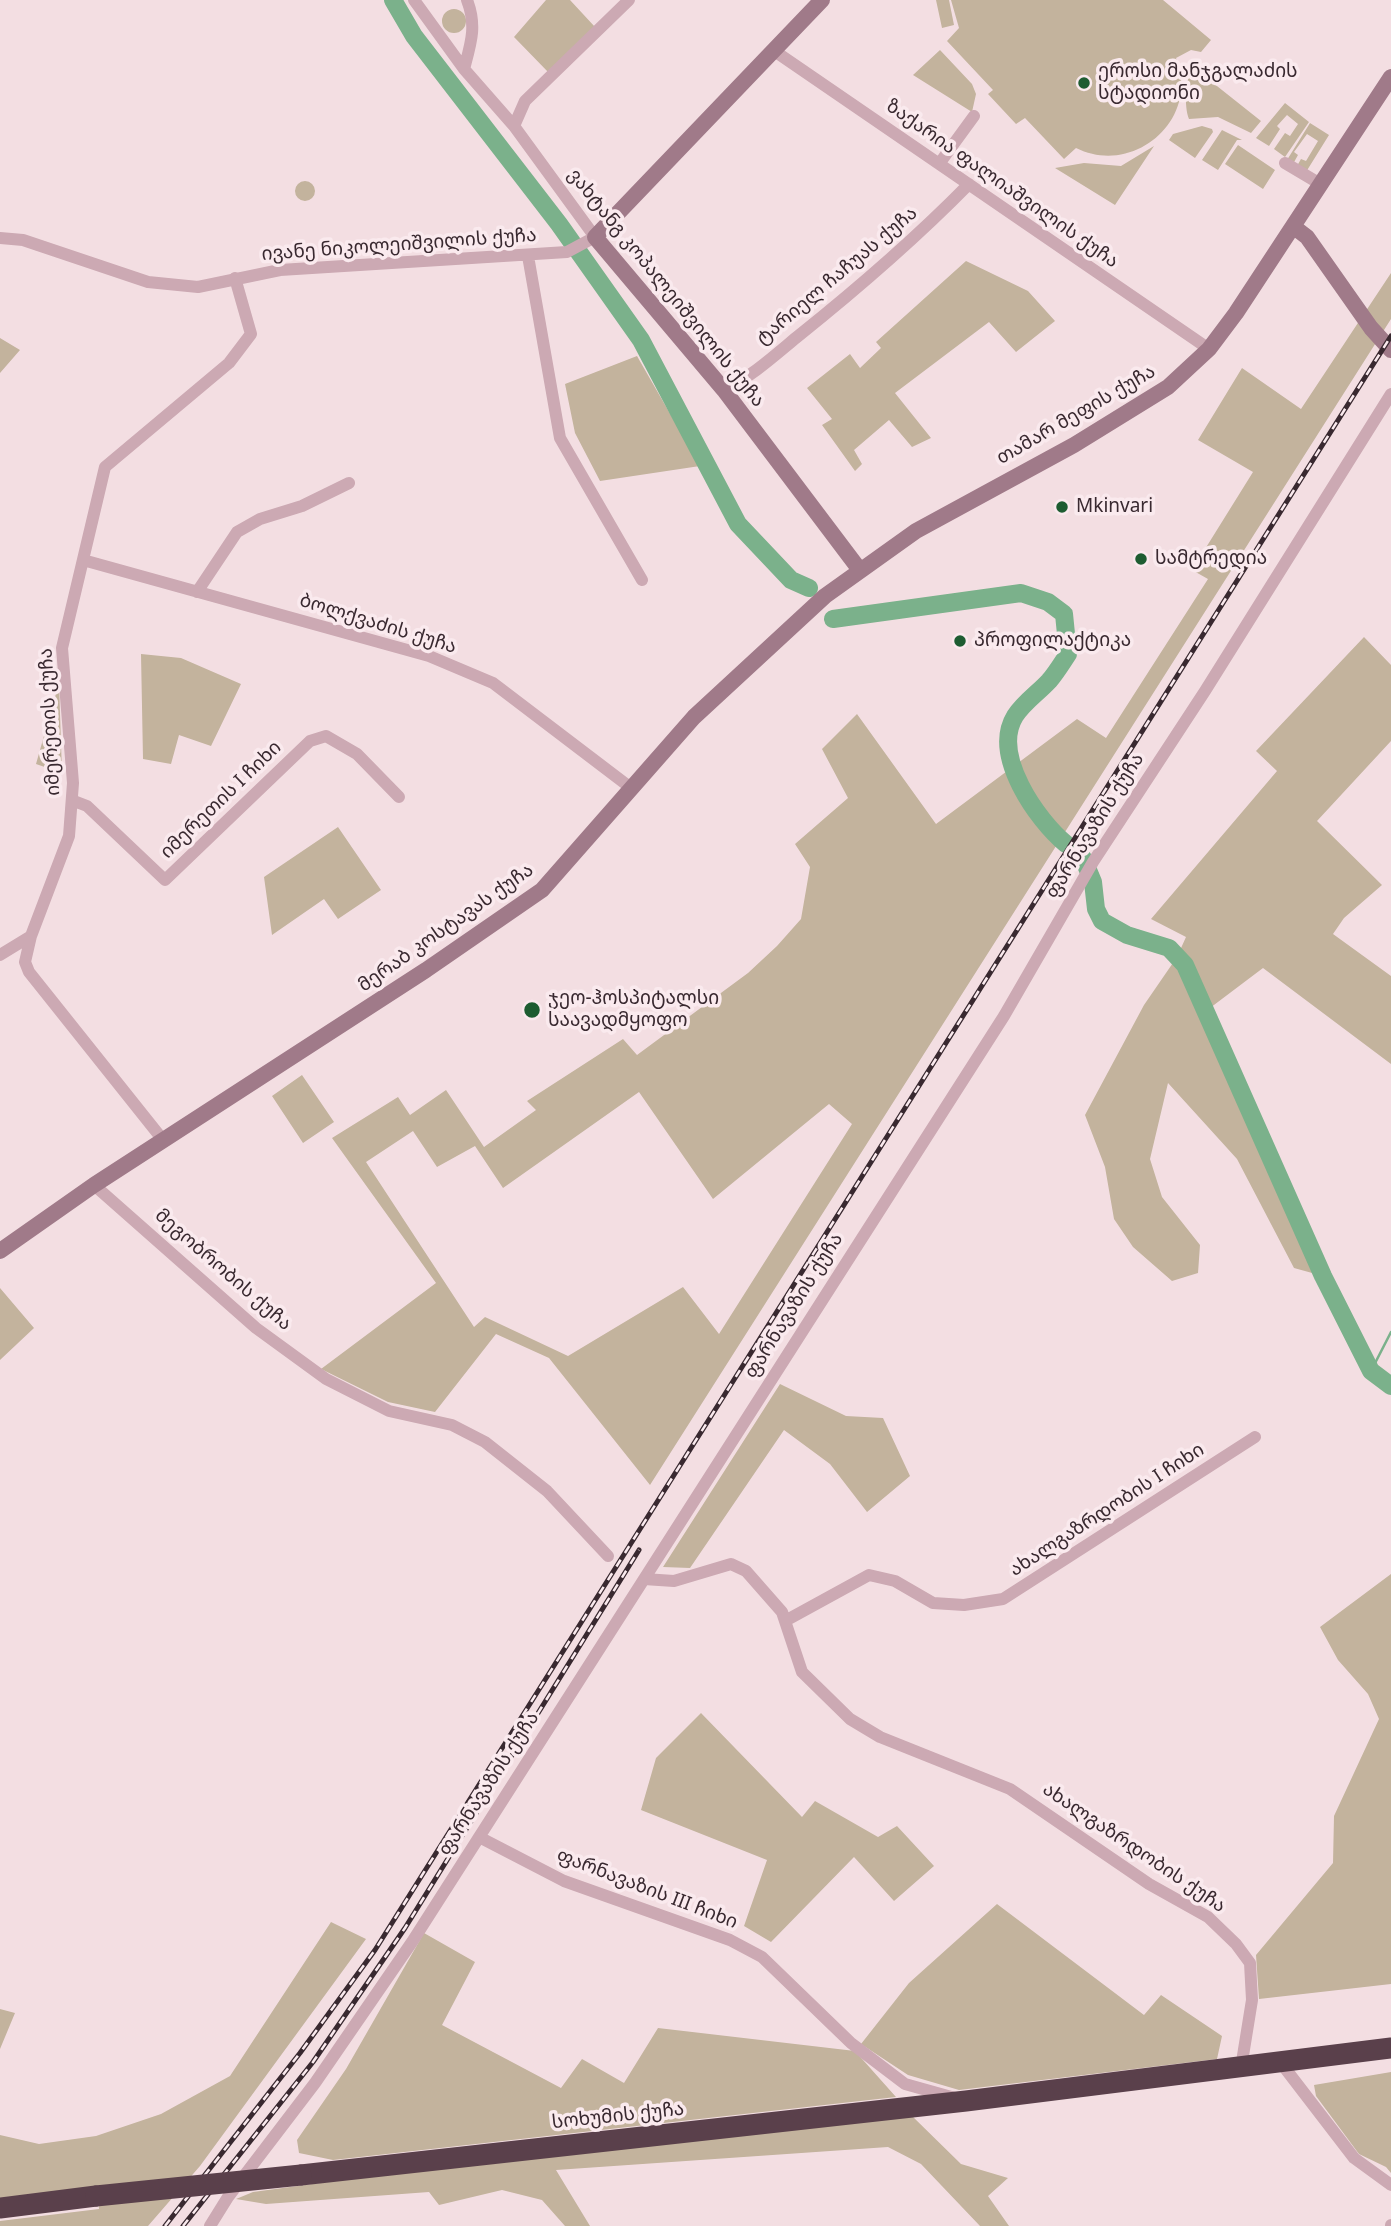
<!DOCTYPE html>
<meta charset="utf-8">
<style>
body{margin:0}
canvas{display:block;background:#f3dee2}
</style>
<canvas width="1391" height="2226"></canvas>
<script>
const context = document.querySelector('canvas').getContext('2d');
context.lineJoin = 'round';
function fill(path, color) { context.fillStyle = color; context.fill(path, 'evenodd'); }
function trace(path, color, width, dash) { context.strokeStyle = color; context.lineWidth = width; context.lineCap = dash ? 'butt' : 'round'; context.setLineDash(dash || []); context.stroke(path); }
function write(font, color, halo, rows, align = 'center') {
  context.font = font + ' "Noto Sans","Noto Sans Georgian",sans-serif'; context.lineWidth = 7; context.setLineDash([]); context.textBaseline = 'middle'; context.strokeStyle = halo; context.fillStyle = color; for (const [text, x, y, turn = 0] of rows) {
    context.save(); context.translate(x, y); context.rotate((+turn || 0) * Math.PI / 180); context.textAlign = isNaN(turn) ? turn : align; if (halo) context.strokeText(text, 0, 0); context.fillText(text, 0, 0); context.restore();
  }
}
fill(new Path2D(`
 M546 0H570L595 27 549 73 514 37Z
 M936 0H949L954 25 942 28Z
 M951 0H1163L1211 40 1201 52 1191 50 1176 58C1201 119 1134 177 1076 148L1064 159 1025 118 1016 124 988 94 993 90 947 41 959 28Z
 M442 21a12 12 0 1 1 24 0a12 12 0 1 1-24 0Z
 M940 50 972 84 976 94 972 112 913 75Z
 M1193 67 1261 121 1251 133 1218 117 1189 119C1184 107 1185 78 1193 67Z
 M1285 103 1309 122 1285 157 1274 149 1285 133 1290 136 1298 124 1287 115 1277 126 1280 129 1269 146 1256 138Z
 M1310 123 1329 135 1306 172 1297 166 1301 159 1306 161 1318 141 1307 134 1294 152 1298 155 1293 164 1287 160Z
 M1202 126 1212 129 1213 132 1195 158 1169 140 1173 134Z
 M1222 130 1242 140H1237L1218 170 1202 160Z
 M1238 145 1275 170 1263 189 1225 164Z
 M1154 146 1115 205 1055 168 1084 163 1121 166Z
 M295 191a10 10 0 1 1 20 0a10 10 0 1 1-20 0Z
 M966 261 1028 291 1055 321 1016 352 989 322 895 393 931 438 912 447 889 420 854 450 862 464 855 471 822 425 832 419 807 388 850 354 860 368 881 348 876 342Z
 M1391 273V319L650 1485 549 1358 496 1334 435 1412 388 1402 321 1369 436 1283 332 1138 398 1097 410 1115 446 1090 484 1147 536 1110 527 1101 623 1039 637 1055 748 973 777 946 801 919 810 867 795 844 848 798 822 749 857 714 936 824 1077 719 1106 738 1208 579 1192 570 1253 472 1198 440 1242 368 1301 409ZM639 1092 713 1199 829 1104 852 1124 719 1334 683 1287 568 1356 485 1317 474 1327 366 1162 413 1131 437 1167 475 1146 503 1188Z
 M0 338 20 350 0 373Z
 M637 356 700 466 600 481 575 433 565 384Z
 M1364 637 1391 665V741L1317 821 1382 885 1344 918 1333 934 1391 976V1064L1263 968 1206 1011 1323 1276 1294 1268 1237 1159 1168 1083 1150 1159 1162 1197 1200 1245 1198 1273 1172 1281 1133 1247 1114 1219 1105 1167 1085 1115 1144 1005 1177 957 1186 937 1151 919 1277 771 1256 751Z
 M141 654 181 658 241 684 211 746 179 735 171 764 143 759Z
 M59 683 62 773 36 764Z
 M338 827 381 890 338 919 324 899 272 935 264 877Z
 M302 1075 334 1122 303 1143 272 1096Z
 M0 1288 34 1328 0 1360Z
 M780 1384 846 1416 883 1418 910 1476 867 1512 830 1464 784 1430 690 1568 663 1567Z
 M1391 1574V1984L1259 1999 1256 1955 1333 1863 1334 1816 1379 1719 1368 1694 1338 1660 1320 1627Z
 M701 1713 802 1817 815 1801 878 1837 897 1826 934 1866 894 1901 854 1857 771 1942 744 1926 767 1860 641 1810 656 1758Z
 M997 1904 1144 2015 1161 1995 1222 2036 1217 2059 959 2090 908 2075 861 2044 909 1983Z
 M331 1922 366 1939 200 2166 148 2226H0V2221L99 2209 97 2189 0 2202V2135L39 2144 96 2136 161 2114 230 2076Z
 M424 1933 475 1962 442 2025 561 2088 582 2059 624 2083 658 2028 855 2051 896 2097 333 2160 299 2153 297 2140 346 2069Z
 M0 2009 15 2013 0 2049Z
 M1391 2072V2173L1386 2167 1359 2154 1316 2096 1314 2085Z
 M910 2114 961 2164 1008 2178 988 2196 1009 2226H980L921 2164 888 2147 556 2170 590 2226H565L542 2200 502 2190 439 2205 429 2192 266 2204 236 2199 253 2192 520 2156Z`), '#c3b39d');
trace(new Path2D(`
 M1371 1371 1391 1332`), '#7bb18b', 2.5);
trace(new Path2D(`
 M393 0 414 36 559 224 641 340 738 524 791 580 809 588
 M833 619 1021 593 1048 602 1064 614 1068 654C1062 663 1056 673 1049 681 1038 693 1024 702 1015 716 991 755 1037 820 1066 844
 M1083 858 1093 882 1096 909 1102 921 1127 935 1169 948 1185 965 1323 1276 1371 1371 1391 1386`), '#7bb18b', 18);
trace(new Path2D(`
 M773 50 1209 349
 M464 69C471 43 477 26 467 0
 M514 126 525 101 629 0
 M1285 163 1322 185
 M939 164 974 116
 M0 238 23 240 148 282 198 287 280 270 567 252 595 237 514 126 464 69 414 0
 M528 256 560 438 642 580
 M724 390C751 377 774 356 797 337 857 289 915 239 969 184
 M83 560 429 656 493 683 631 788
 M197 592 237 532 260 519 302 506 349 483
 M74 801 87 806 165 880 310 741 326 736 357 754 399 797
 M0 955 31 936
 M163 1140 29 972 25 962 31 936 69 836 73 783 62 648 105 467 229 363 251 334 235 278
 M94 1185 256 1328 326 1379 389 1411 452 1425 485 1442 547 1491 608 1556
 M644 1579 674 1581 731 1564 746 1571 782 1612 802 1672 850 1719 880 1737 1010 1789 1149 1884 1208 1917 1236 1944 1250 1963 1252 2000 1241 2068
 M785 1621 869 1575 895 1581 933 1603 964 1605 1003 1599 1255 1437
 M479 1837 564 1881 730 1940 762 1957 851 2043 905 2084 955 2098
 M1281 2063 1354 2158 1391 2185
 M210 2226 228 2197 315 2083 412 1942 1004 1016 1093 862 1205 691 1391 394
 M1391 2226V2225`), '#cca9b3', 12);
trace(new Path2D(`
 M822 0 595 237 724 390 859 569
 M1294 227 1307 237 1371 328 1391 350
 M0 1251 94 1185 426 970 542 890 694 717 825 596 916 531 1074 445 1168 387 1209 349 1236 313 1391 77`), '#a07a89', 16);
trace(new Path2D(`
 M301 2175 966 2101 1391 2048
 M0 2208 96 2196`), '#5a404b', 21);
const rail = new Path2D(`
 M165 2226 300 2053 375 1950 1391 336
 M183 2226 313 2062 405 1928 639 1550`);
trace(rail, '#392930', 5);
trace(rail, '#faeaee', 2.5, [8]);
trace(new Path2D(`
 M96 2196 301 2175`), '#5a404b', 21);
for (const [x, y, r, color] of [
 [1084,83,7,"#1d5c31"],
 [1062,507,7,"#1d5c31"],
 [1141,559,7,"#1d5c31"],
 [960,641,7,"#1d5c31"],
 [532,1010,9,"#1d5c31"]
]) { const dot = new Path2D(); dot.arc(x, y, r, 0, 2 * Math.PI); context.fillStyle = color; context.fill(dot); trace(dot, '#faeaee', 2.5); }
write('19px', '#392930', '#faeaee', [
 ["ეროსი მანჯგალაძის",1098,72],
 ["სტადიონი",1098,94],
 ["Mkinvari",1076,507],
 ["სამტრედია",1155,559],
 ["პროფილაქტიკა",974,641],
 ["ჯეო-ჰოსპიტალსი",548,999],
 ["საავადმყოფო",548,1021]
], 'left');
write('19px', '#392930', '#faeaee', [
 ["ზაქარია ფალიაშვილის ქუჩა",1002,184,35],
 ["ივანე ნიკოლეიშვილის ქუჩა",399,245,-4],
 ["ტარიელ ჩაჩუას ქუჩა",837,276,-40],
 ["ვახტანგ კოპალეიშვილის ქუჩა",666,288,51],
 ["თამარ მეფის ქუჩა",1076,415,-30],
 ["ბოლქვაძის ქუჩა",378,624,17],
 ["იმერეთის ქუჩა",50,722,-93],
 ["იმერეთის I ჩიხი",221,800,-44],
 ["ფარნავაზის ქუჩა",1095,826,-58],
 ["მერაბ კოსტავას ქუჩა",446,928,-35],
 ["მეგობრობის ქუჩა",223,1270,41],
 ["ფარნავაზის ქუჩა",794,1306,-58],
 ["ახალგაზრდობის I ჩიხი",1107,1510,-33],
 ["ფარნავაზის ქუჩა",489,1784,-57],
 ["ახალგაზრდობის ქუჩა",1134,1848,34],
 ["ფარნავაზის III ჩიხი",647,1889,21],
 ["სოხუმის ქუჩა",618,2116,-6]
]);
</script>
